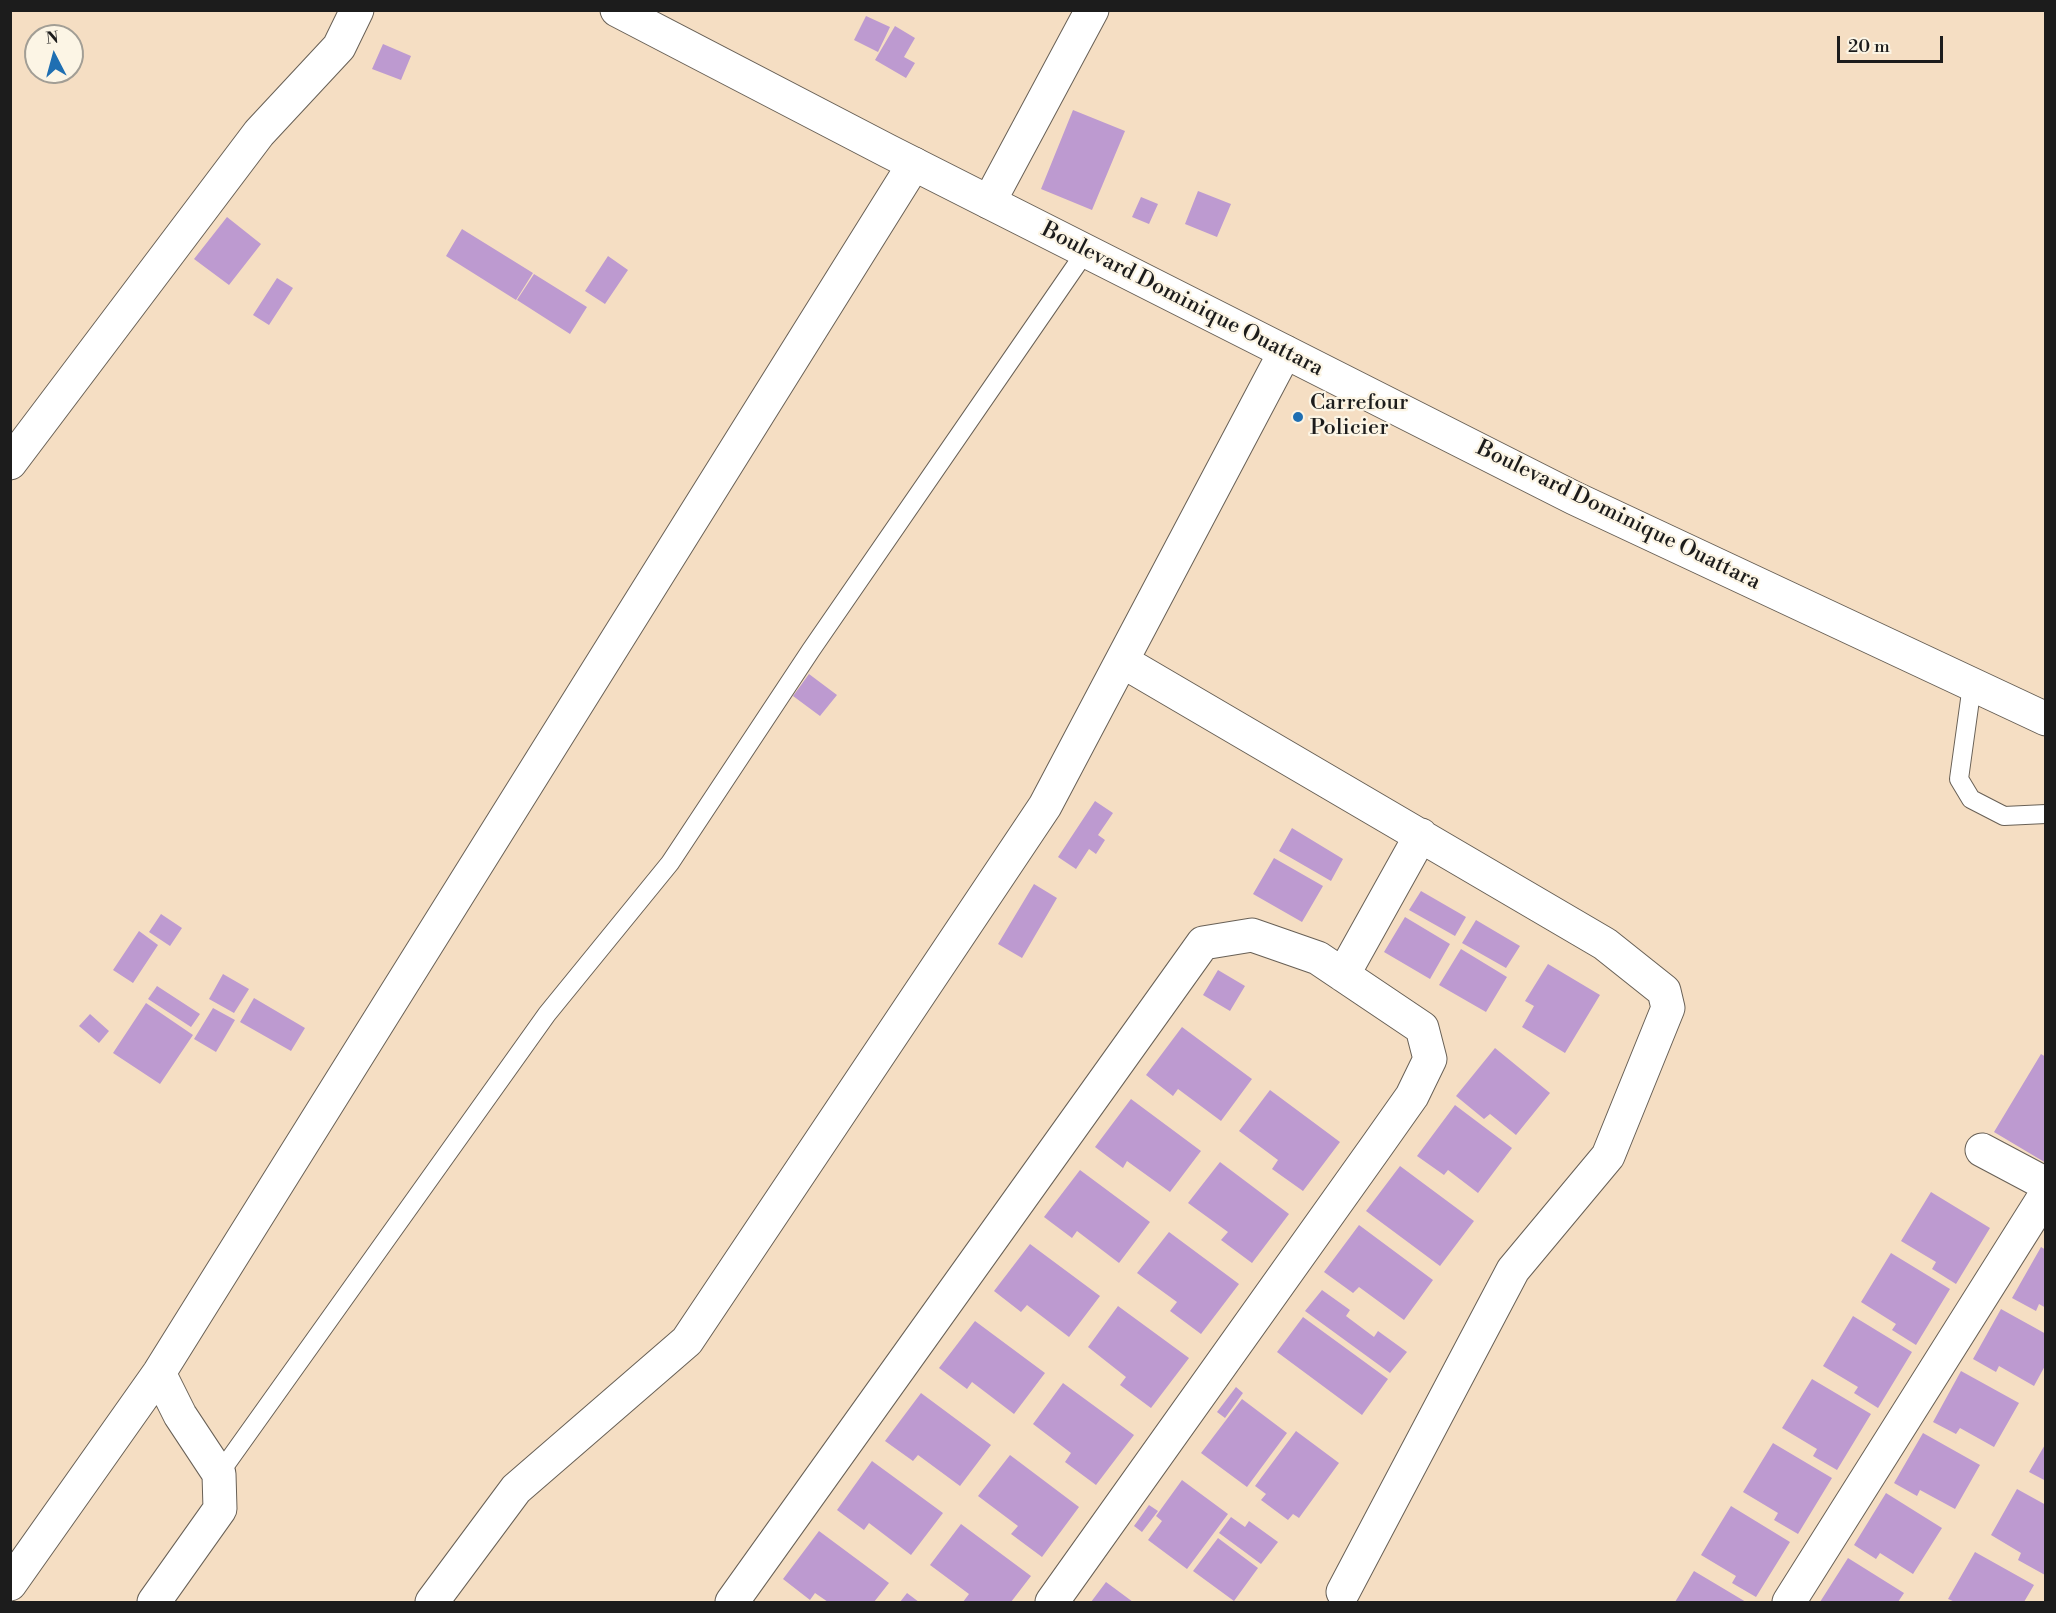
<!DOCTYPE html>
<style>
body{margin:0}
#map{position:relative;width:2056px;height:1613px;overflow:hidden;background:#f5dec3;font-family:"Libre Bodoni",serif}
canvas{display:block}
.frame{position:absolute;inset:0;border:12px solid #1c1c1c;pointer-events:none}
.north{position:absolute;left:24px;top:24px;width:60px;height:60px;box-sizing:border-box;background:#fcf5e5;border:2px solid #a29e95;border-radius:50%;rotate:354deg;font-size:16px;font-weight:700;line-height:24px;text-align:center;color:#1c1c1c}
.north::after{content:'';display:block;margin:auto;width:21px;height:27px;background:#1f6fb2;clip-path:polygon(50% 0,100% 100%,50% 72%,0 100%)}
.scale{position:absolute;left:1837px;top:36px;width:106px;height:27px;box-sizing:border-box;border:3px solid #1c1c1c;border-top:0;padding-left:8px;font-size:18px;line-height:21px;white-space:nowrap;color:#1c1c1c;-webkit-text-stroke:4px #fcf5e5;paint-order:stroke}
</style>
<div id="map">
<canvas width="2056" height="1613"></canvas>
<div class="frame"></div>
<div class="north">N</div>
<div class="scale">20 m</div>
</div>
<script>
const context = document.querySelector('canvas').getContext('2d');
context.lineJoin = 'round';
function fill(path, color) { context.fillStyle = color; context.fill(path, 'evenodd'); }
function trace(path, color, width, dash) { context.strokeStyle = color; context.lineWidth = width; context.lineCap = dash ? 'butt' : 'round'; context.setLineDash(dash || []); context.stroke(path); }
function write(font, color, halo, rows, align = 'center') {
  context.font = font + ' "Libre Bodoni",serif'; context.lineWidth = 4.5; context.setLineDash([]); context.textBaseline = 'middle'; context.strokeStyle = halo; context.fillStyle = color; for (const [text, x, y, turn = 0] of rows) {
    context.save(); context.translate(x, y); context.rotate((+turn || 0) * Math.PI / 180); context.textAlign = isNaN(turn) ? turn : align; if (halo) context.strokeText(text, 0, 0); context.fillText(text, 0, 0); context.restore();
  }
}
fill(new Path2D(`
 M866 16 890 27 878 52 854 40Z
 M895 26 915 38 904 57 915 63 906 78 875 60Z
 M383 44 411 56 401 80 372 69Z
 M1073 110 1125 131 1092 210 1041 189Z
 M1198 191 1231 204 1217 237 1185 224Z
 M1141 197 1158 204 1149 224 1132 217Z
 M227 217 261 244 229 285 194 259Z
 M462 229 533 273 516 300 446 256Z
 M608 256 628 270 605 304 585 291Z
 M534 274 587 307 570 334 517 300Z
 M277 278 293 288 269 325 253 315Z
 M809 674 837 695 820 716 793 696Z
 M1095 801 1113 813 1098 835 1105 840 1096 854 1089 849 1076 869 1058 857Z
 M1292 828 1343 859 1331 881 1279 851Z
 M1274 858 1323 886 1302 922 1253 894Z
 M1034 884 1057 898 1022 958 998 944Z
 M1421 891 1466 917 1455 936 1409 910Z
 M161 914 182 928 170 946 149 932Z
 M1405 917 1450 944 1430 979 1384 952Z
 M1476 920 1520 946 1506 968 1462 943Z
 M139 931 158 945 133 983 113 970Z
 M1461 949 1507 977 1486 1012 1439 985Z
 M1548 964 1600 995 1565 1053 1522 1027 1534 1006 1525 1001Z
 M1218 970 1245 986 1230 1011 1203 995Z
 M223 974 249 989 234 1013 209 999Z
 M157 986 200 1014 191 1027 148 999Z
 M254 998 305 1028 291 1051 240 1022Z
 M146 1003 193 1035 160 1084 113 1053Z
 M213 1008 235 1020 216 1052 194 1039Z
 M90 1014 109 1031 99 1043 79 1026Z
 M1182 1027 1252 1079 1221 1121 1178 1089 1173 1096 1146 1075Z
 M1495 1048 1550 1093 1516 1135 1490 1114 1484 1119 1456 1096Z
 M2041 1054 2046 1057V1163L1994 1132Z
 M1270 1090 1340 1142 1303 1191 1272 1169 1278 1160 1239 1131Z
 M1131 1099 1201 1151 1170 1192 1127 1161 1123 1168 1095 1147Z
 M1455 1105 1512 1148 1478 1193 1448 1170 1444 1175 1417 1156Z
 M1220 1162 1289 1214 1252 1263 1221 1240 1228 1232 1188 1203Z
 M1400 1166 1474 1221 1440 1266 1366 1211Z
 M1080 1170 1150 1222 1119 1263 1077 1231 1072 1238 1044 1217Z
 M1931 1192 1990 1228 1956 1284 1932 1269 1936 1262 1901 1241Z
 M1359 1225 1433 1280 1404 1320 1359 1287 1353 1293 1324 1272Z
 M1169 1232 1239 1284 1201 1334 1170 1311 1177 1302 1137 1273Z
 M1030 1244 1100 1296 1069 1337 1027 1305 1021 1312 994 1291Z
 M2041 1247 2046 1250V1308L2039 1304 2036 1311 2012 1298Z
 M1891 1253 1950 1289 1916 1345 1892 1330 1896 1324 1861 1302Z
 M1322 1290 1350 1310 1346 1316 1374 1337 1378 1331 1407 1352 1390 1373 1305 1311Z
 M1118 1306 1189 1358 1151 1408 1120 1385 1126 1377 1088 1347Z
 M2001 1309 2046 1334V1364L2034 1386 1999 1366 1996 1372 1973 1359Z
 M1853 1316 1912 1352 1878 1408 1854 1393 1858 1387 1823 1366Z
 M1303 1317 1388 1379 1362 1415 1277 1352Z
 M975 1321 1045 1373 1014 1414 972 1382 967 1389 939 1368Z
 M1961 1371 2019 1403 1994 1447 1960 1428 1956 1434 1933 1422Z
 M1812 1379 1871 1414 1837 1470 1813 1456 1817 1449 1782 1428Z
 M1063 1383 1134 1435 1096 1485 1065 1462 1071 1453 1033 1424Z
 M1236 1387 1243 1393 1225 1418 1217 1412Z
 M921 1393 991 1445 960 1486 918 1455 913 1461 885 1441Z
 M1242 1399 1287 1433 1247 1487 1201 1453Z
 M1296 1431 1339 1463 1299 1518 1293 1514 1288 1520 1261 1500 1266 1494 1255 1486Z
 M1923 1433 1980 1465 1955 1509 1920 1490 1917 1496 1894 1483Z
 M1773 1443 1832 1478 1798 1534 1774 1520 1778 1513 1743 1492Z
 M2046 1443V1481L2029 1472Z
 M1010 1455 1079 1507 1042 1557 1011 1534 1018 1526 978 1496Z
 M872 1461 943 1513 911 1555 869 1523 864 1530 837 1510Z
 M1182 1480 1228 1514 1187 1569 1148 1540 1162 1521 1156 1516Z
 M2017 1489 2046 1505 2045 1575 2018 1560 2021 1553 1991 1535Z
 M1886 1493 1942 1528 1913 1574 1880 1553 1876 1559 1854 1545Z
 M1149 1505 1158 1511 1142 1532 1134 1526Z
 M1731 1506 1790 1542 1756 1597 1732 1583 1736 1576 1701 1555Z
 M1231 1517 1245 1527 1249 1521 1278 1542 1261 1564 1219 1533Z
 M961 1524 1031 1576 1011 1602H963L969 1594 930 1565Z
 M819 1531 889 1583 874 1602H828L815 1593 810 1600 783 1579Z
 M1218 1538 1258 1568 1234 1601 1193 1571Z
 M1975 1552 2034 1585 2024 1602H1955L1948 1599Z
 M1848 1558 1904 1593 1898 1602H1820Z
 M1694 1571 1746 1602H1675Z
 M1106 1582 1133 1602H1091Z
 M907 1593 919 1602H900Z`), '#bd9ad0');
const service = new Path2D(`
 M1972 685 1959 779 1971 799 2004 816 2046 814
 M219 1474 547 1014 670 863 811 650 1086 251`);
const minor = new Path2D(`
 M989 202 1092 10
 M10 463 259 133 339 47 357 10
 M1122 661 1605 944 1664 991 1668 1008 1608 1156 1513 1270 1343 1592
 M1343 975 1421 835
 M1982 1150 2046 1184
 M10 1584 159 1373 914 164
 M154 1602 220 1509 219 1474 180 1415 159 1373
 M432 1602 516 1489 687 1341 1045 806 1285 352
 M732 1602 1203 943 1252 935 1318 958 1422 1028 1430 1059 1412 1096 1376 1147 1052 1602
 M1789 1602 2046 1194`);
const tertiary = new Path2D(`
 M617 10 888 151 1574 498 2046 719`);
trace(service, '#686056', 20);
trace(minor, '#686056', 35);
trace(tertiary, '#686056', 35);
trace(service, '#fff', 18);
trace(minor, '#fff', 33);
trace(tertiary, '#fff', 33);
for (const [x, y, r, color] of [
 [1298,417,6,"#1f6fb2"]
]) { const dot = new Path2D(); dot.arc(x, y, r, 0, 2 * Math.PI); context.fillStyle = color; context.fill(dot); trace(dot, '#fcf5e5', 2); }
write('22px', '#1c1c1c', '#fcf5e5', [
 ["Boulevard Dominique Ouattara",1182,300,27],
 ["Boulevard Dominique Ouattara",1618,516,26]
]);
write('22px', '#1c1c1c', '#fcf5e5', [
 ["Carrefour",1310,404],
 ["Policier",1310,429]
], 'left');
</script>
